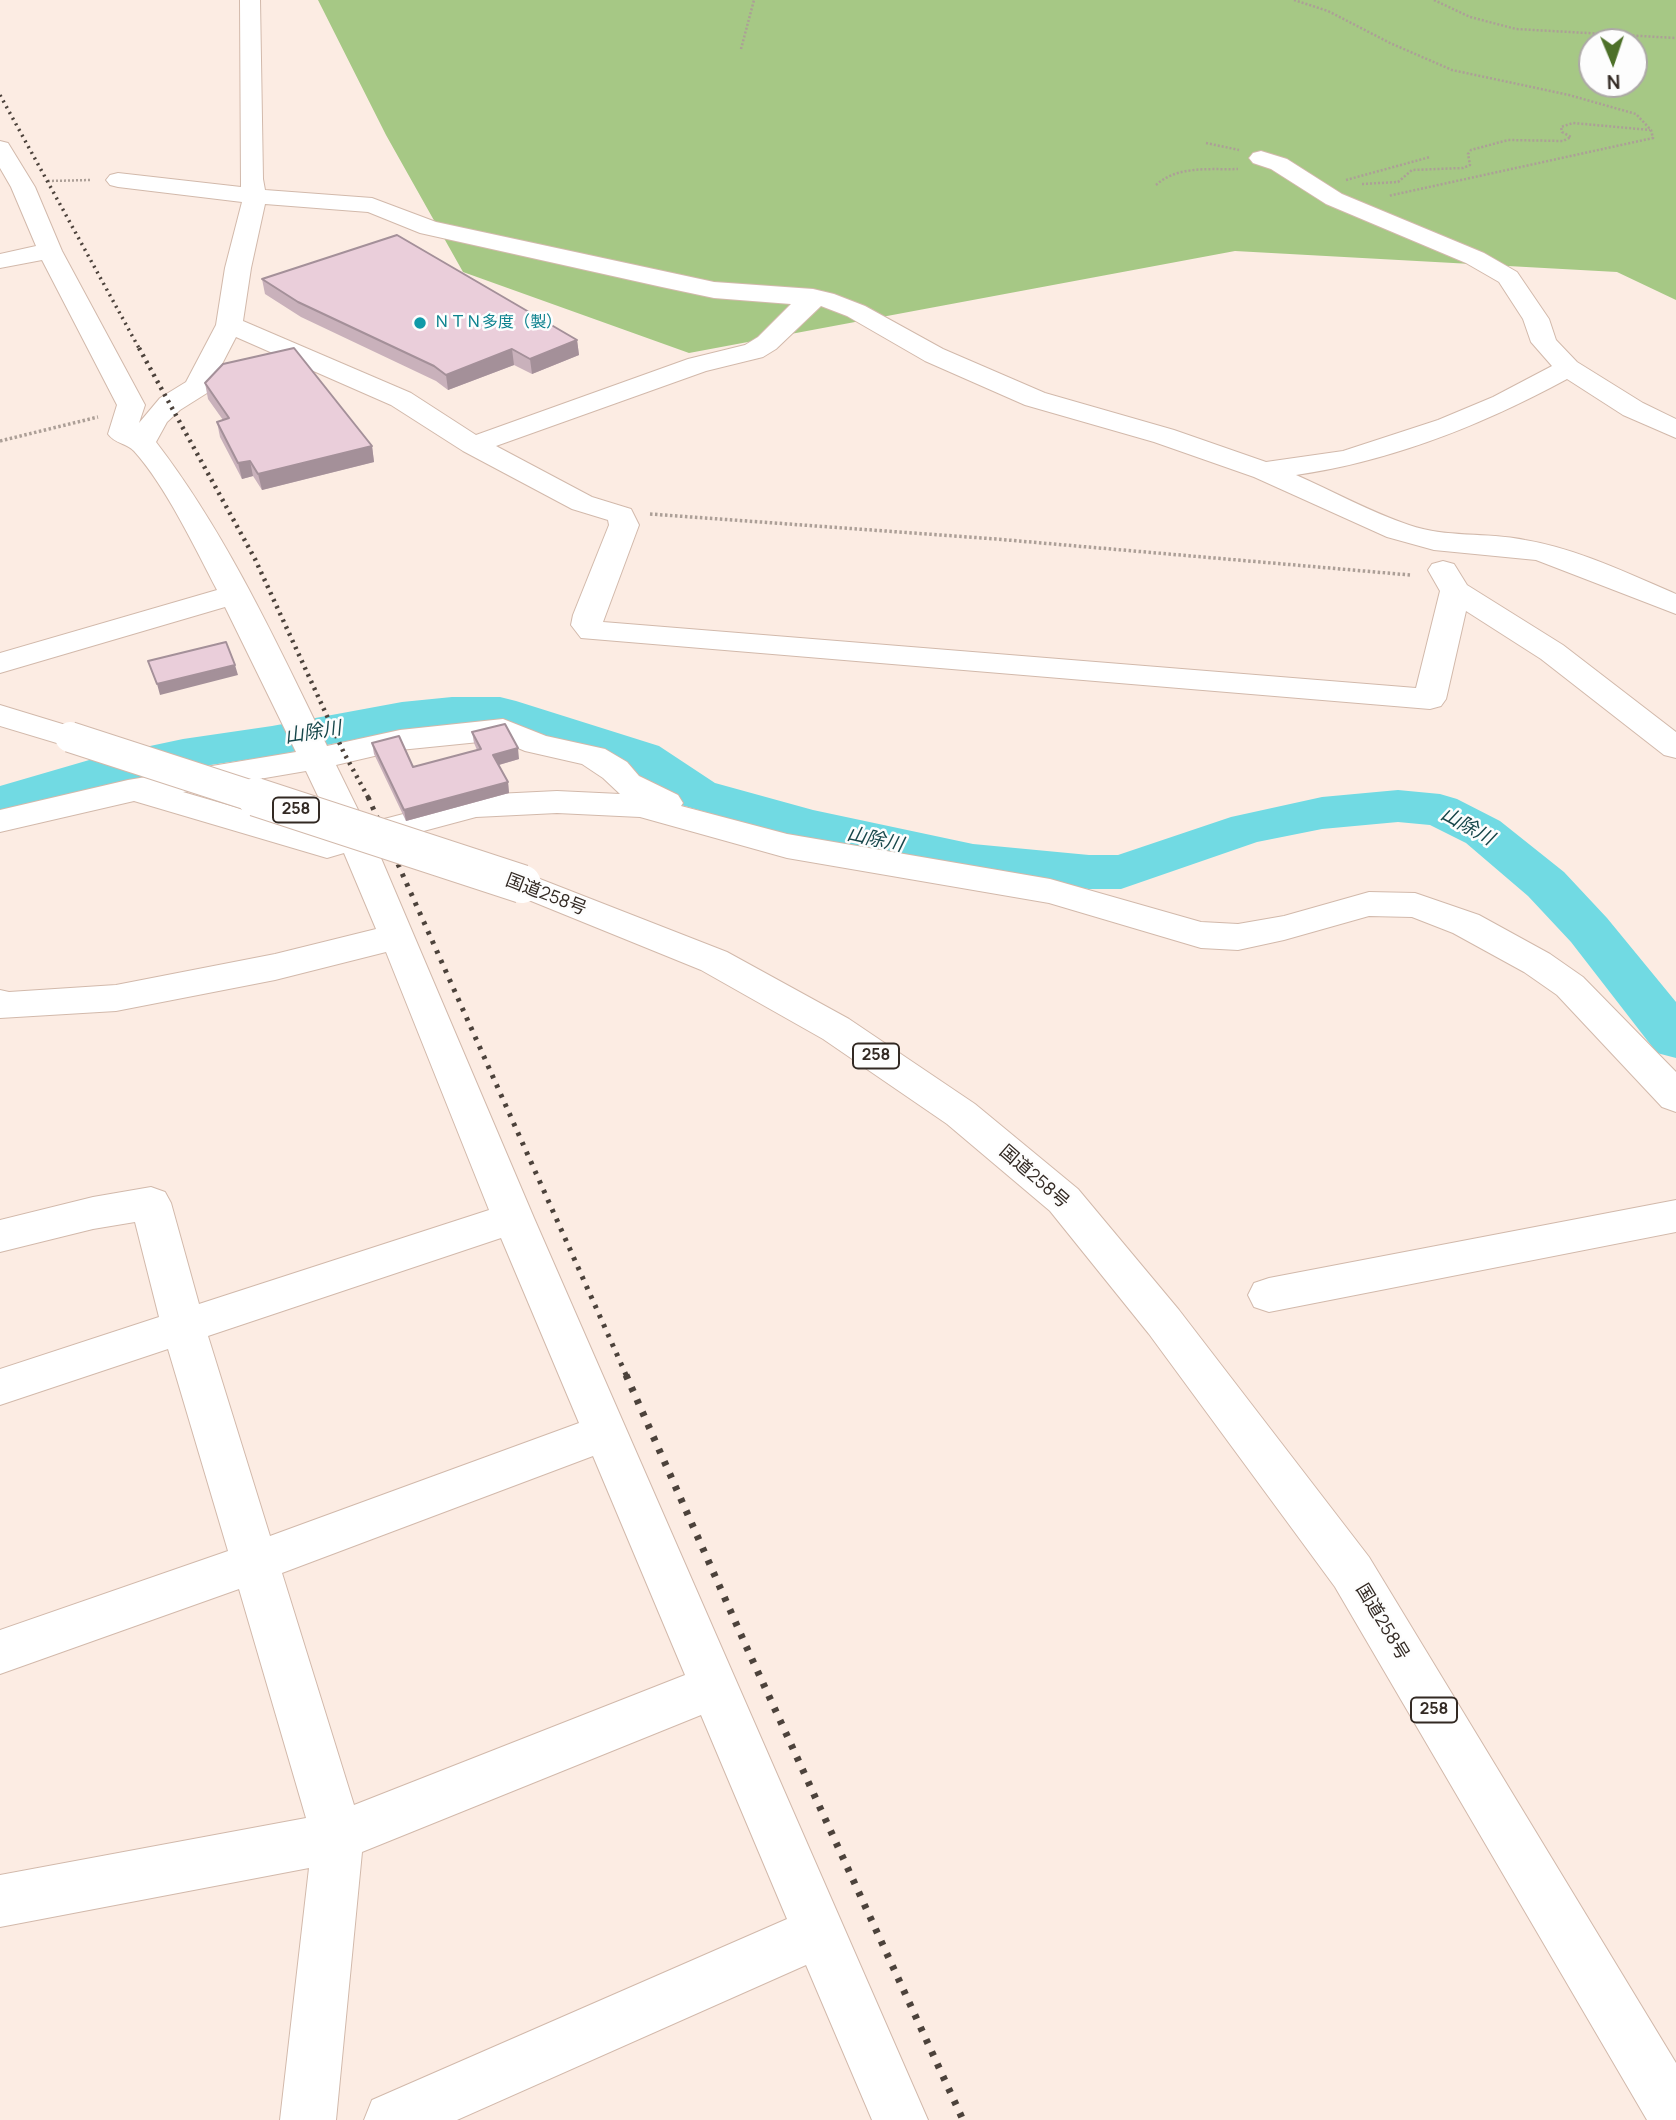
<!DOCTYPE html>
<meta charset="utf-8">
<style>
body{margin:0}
#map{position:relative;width:1676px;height:2120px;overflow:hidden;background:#fcece3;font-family:Manrope,sans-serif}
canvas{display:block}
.north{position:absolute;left:1578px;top:28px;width:70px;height:70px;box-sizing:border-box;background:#fdfdfd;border:2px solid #aca8a6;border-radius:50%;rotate:178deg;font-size:19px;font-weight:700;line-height:28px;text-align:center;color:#322923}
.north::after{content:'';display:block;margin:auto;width:24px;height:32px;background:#4d7029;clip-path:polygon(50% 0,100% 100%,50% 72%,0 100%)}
</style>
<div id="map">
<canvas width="1676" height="2120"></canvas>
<div class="north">N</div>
</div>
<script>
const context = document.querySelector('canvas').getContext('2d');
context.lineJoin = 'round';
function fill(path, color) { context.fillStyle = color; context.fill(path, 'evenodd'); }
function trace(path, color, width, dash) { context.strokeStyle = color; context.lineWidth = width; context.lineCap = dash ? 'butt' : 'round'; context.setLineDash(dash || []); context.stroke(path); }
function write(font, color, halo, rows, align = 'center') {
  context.font = font + ' Manrope,"Noto Sans JP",sans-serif'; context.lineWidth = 5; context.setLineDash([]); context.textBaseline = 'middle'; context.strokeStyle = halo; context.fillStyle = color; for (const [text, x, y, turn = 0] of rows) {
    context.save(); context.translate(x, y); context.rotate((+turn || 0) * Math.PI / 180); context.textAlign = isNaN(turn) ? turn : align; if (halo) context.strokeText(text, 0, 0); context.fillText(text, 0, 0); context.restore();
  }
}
fill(new Path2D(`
 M318 0H1676V300L1617 272 1235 251 689 353 463 272 386 135ZM1592 42H1634V84H1592Z`), '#a6c885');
fill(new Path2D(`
 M452 697H500L516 701 659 746 715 783 813 810 973 844 1089 855H1118L1231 817 1322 797 1398 790 1440 794 1457 799 1500 821 1564 872 1607 918 1676 1002V1058L1657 1053 1571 942 1528 896 1466 843 1430 825 1398 822 1322 829 1257 842 1121 889H1089L973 878 811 842 681 805 625 768 496 725H452L402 730 272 756 183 769 111 784 0 818V786L103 756 183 739 272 726 402 702Z`), '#71dae3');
const minor = new Path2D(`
 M240 0H260L263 179 265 190 372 198 436 222 714 282 813 289 834 294 865 306 943 349 1045 393 1174 430 1266 462 1343 451 1438 420 1493 397 1552 366 1531 342 1523 319 1499 282 1466 263 1326 204 1271 169 1253 163 1249 158 1253 153 1261 151 1287 159 1342 194 1484 253 1517 272 1549 319 1556 340 1577 362 1643 403 1676 419V438L1623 415 1567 379C1482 425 1392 461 1296 475 1333 491 1370 512 1409 525 1446 538 1486 532 1525 540 1578 549 1627 573 1676 594V614L1536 560 1434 550 1387 537 1254 477 1154 442 1025 405 925 361 847 316 821 306 776 349 763 357 706 371 496 446 592 497 631 509 639 525 603 622 1416 688 1440 591 1428 570 1432 564 1443 561 1454 564 1467 585 1563 645 1676 732V758L1664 755 1541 659 1466 611 1446 699 1441 706 1430 709 581 638 571 625 573 615 609 525 608 520 572 509 463 451 391 405 236 337 207 393 180 410 167 422 156 442C226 533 277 643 327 746L400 730 503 719 546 736 605 749 627 762 639 776 678 795 683 803 681 806 787 834 1050 879 1201 922 1238 924 1284 916 1369 892 1415 893 1479 915 1550 954 1583 977 1676 1072V1112L1662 1107 1557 995 1524 972 1453 933 1412 917 1369 916 1284 940 1238 950 1201 948 1049 903 787 858 640 817 557 813 476 817 375 844 534 1218 928 2120H872L806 1965 457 2120H364L372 2100 787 1919 701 1715 362 1852 336 2120H280L309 1868 0 1927V1875L306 1818 239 1589 0 1674V1630L228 1551 168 1349 0 1405V1369L159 1317 135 1222 93 1229 0 1252V1220L93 1197 151 1187 165 1192 171 1203 199 1304 489 1210 386 952 275 980 116 1011 0 1018V990L9 992 116 985 275 954 376 929 344 853 327 858 134 801 0 832V810L128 780 296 752 225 607 0 673V653L217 590C195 548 165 485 134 451 127 443 115 444 108 434L117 405 42 260 0 268V254L36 246 11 187 0 168V141L8 143 35 187 62 251 145 405 139 423 160 398 186 382 216 325 225 268 242 202 118 187 110 185 106 180 110 175 118 173 241 187ZM265 204 368 212 420 233 662 287 714 298 791 304 758 337 745 345 688 359 476 435 411 393 243 321 251 268ZM499 740 525 751 582 764 603 778 620 794 557 791 476 795 365 824 336 765 400 750ZM306 771 335 832 327 834 183 792ZM501 1238 579 1423 270 1536 208 1336ZM593 1456 685 1675 354 1805 282 1573Z
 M1676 1200V1232L1269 1312 1254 1307 1248 1295 1254 1283 1269 1278Z`);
const highway = new Path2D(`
 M0 705 82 730 87 737 82 744 70 747 0 726Z
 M522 872 727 952 849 1019 975 1104 1078 1189 1179 1310 1369 1557 1676 2063V2120H1647L1335 1587 1149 1334 1050 1211 947 1124 823 1039 701 970 509 892 504 884 509 876Z`);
trace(minor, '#d2b9ab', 2);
trace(highway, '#d2b9ab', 2);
trace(new Path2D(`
 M1294 0 1328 11 1390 43 1452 70 1569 95 1636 114 1651 130 1653 138 1388 196
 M1434 0 1470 17 1516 29 1676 38
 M741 49 754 0
 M1206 143 1239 150
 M1346 180 1430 157
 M48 181 91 180
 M1362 184 1398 182 1412 170 1463 168 1470 165 1468 154 1471 150 1508 140 1563 141 1571 137 1562 132 1561 127 1573 123 1650 130
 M1156 185C1178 165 1210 170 1238 169`), '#ac9f97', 2.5, [2, 2]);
trace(new Path2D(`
 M0 441 98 417
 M650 514 996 539 1410 575`), '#ac9f97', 3.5, [2.5, 2.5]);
fill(minor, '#fff');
fill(highway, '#fff');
trace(new Path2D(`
 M0 95 140 350`), '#4c423b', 3.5, [2, 4.5]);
trace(new Path2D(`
 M139 348 255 559 344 753 369 799`), '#4c423b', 4.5, [2.5, 5]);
trace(new Path2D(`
 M368 797 627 1377`), '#4c423b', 5, [3.5, 7]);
trace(new Path2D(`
 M626 1375 746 1646 963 2120`), '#4c423b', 7, [4.5, 9]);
const highwayBridgeFar1 = new Path2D(`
 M70 737 261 799`);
const highwayBridge = new Path2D(`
 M256 797 522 884`);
trace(highwayBridgeFar1, '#d2b9ab', 32, []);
trace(highwayBridge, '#d2b9ab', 40, []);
trace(highwayBridgeFar1, '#fff', 30);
trace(highwayBridge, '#fff', 38);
fill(new Path2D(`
 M262 279 577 340 579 355 532 374 514 365 448 390 436 381 301 317 265 294Z
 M205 383 372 446 374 462 262 490 253 476 242 479 220 437 217 422 223 420 208 399Z
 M472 732 519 759 499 765 508 782 509 793 406 821 374 754 372 743 413 767 477 750 474 743Z`), '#c9b1bb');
fill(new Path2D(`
 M577 340 579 355 532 374 530 359Z
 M512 349 514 365 448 390 446 375Z
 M372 446 374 462 262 490 258 474Z
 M250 461 253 476 242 479 238 463Z
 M235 665 238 675 160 695 157 684Z
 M518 748 519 759 495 766 493 755Z
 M508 782 509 793 406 821 404 810Z`), '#a49099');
const building = new Path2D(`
 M397 235 577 340 530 359 512 349 446 375 434 366 298 302 262 279Z
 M294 348 372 446 258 474 250 461 238 463 217 422 229 418 205 383 223 364Z
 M226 642 235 665 157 684 148 661Z
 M505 724 518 748 493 755 508 782 404 810 372 743 399 736 413 767 481 749 472 732Z`);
fill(building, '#eaceda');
trace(building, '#a49099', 2);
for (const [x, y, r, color] of [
 [420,323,7,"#0f9aa8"]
]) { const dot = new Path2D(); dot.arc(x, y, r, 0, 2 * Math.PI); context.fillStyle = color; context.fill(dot); trace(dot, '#fdfdfd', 2.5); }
write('16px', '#0d838f', '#fdfdfd', [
 ["ＮＴＮ多度（製）",434,323]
], 'left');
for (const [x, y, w] of [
 [296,810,46],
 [876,1056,46],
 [1434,1710,46]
]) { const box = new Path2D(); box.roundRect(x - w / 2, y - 12.5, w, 25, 5); context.fillStyle = '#fdfdfd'; context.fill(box); trace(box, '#322923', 2); }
write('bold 16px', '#322923', null, [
 ["258",296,810],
 ["258",876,1056],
 ["258",1434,1710]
]);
write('18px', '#322923', '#fdfdfd', [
 ["国道258号",546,895,21],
 ["国道258号",1034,1177,41],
 ["国道258号",1382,1622,59]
]);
write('italic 19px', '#16464a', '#fdfdfd', [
 ["山除川",313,733,-9],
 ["山除川",1467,827,29],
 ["山除川",875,840,12]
]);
</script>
